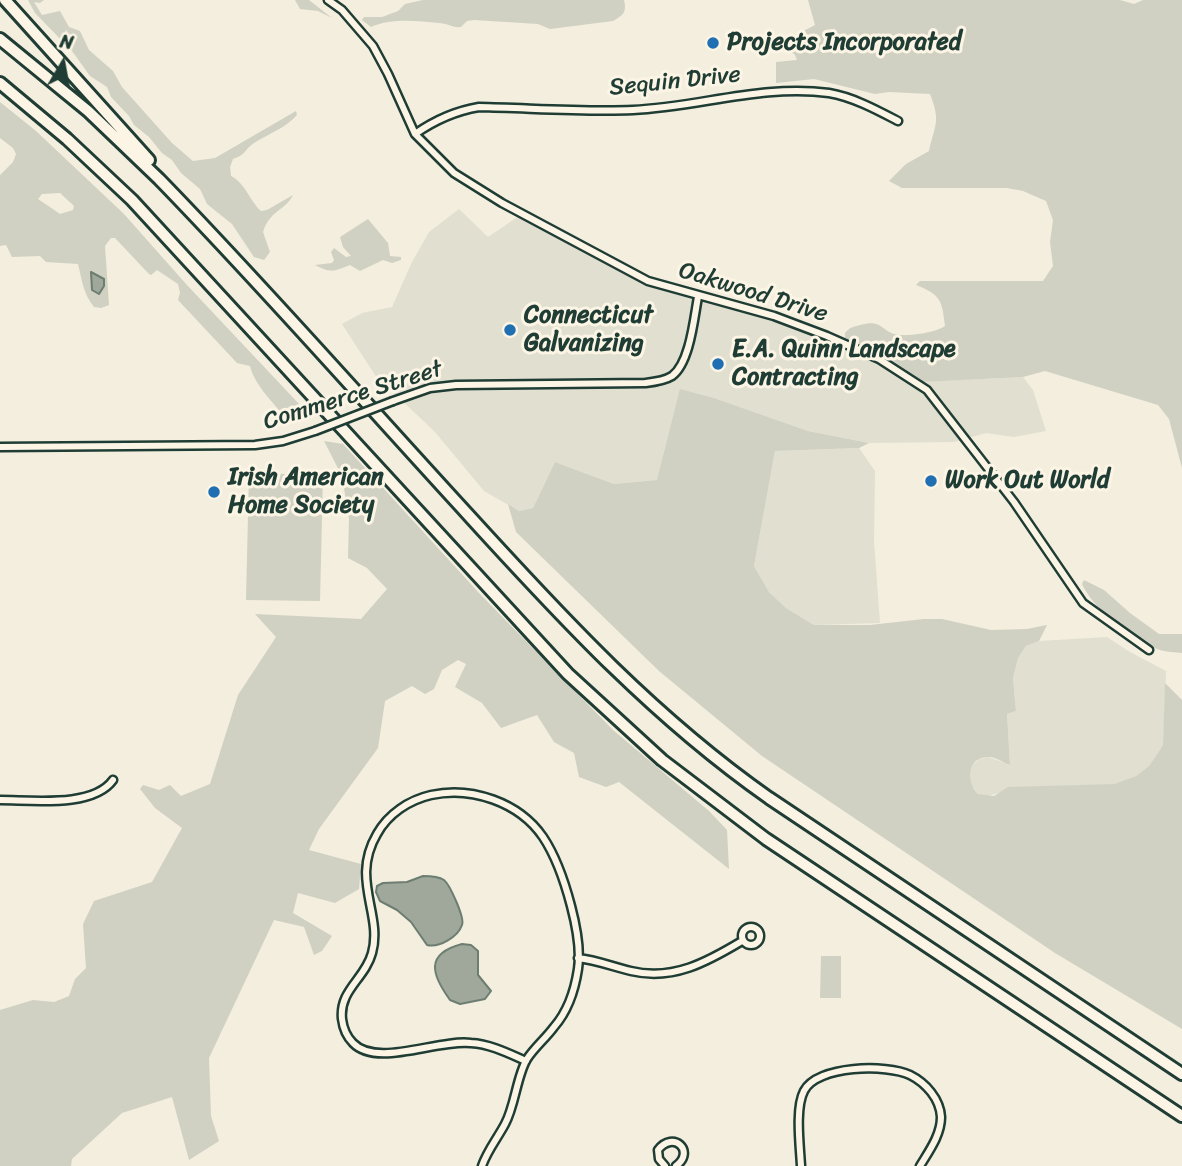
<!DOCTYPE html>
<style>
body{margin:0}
#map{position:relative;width:1182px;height:1166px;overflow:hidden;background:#f3eede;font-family:Sriracha,sans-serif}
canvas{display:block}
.north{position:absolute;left:28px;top:28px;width:70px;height:70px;-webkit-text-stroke:5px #fcf5e5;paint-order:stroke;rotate:10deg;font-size:19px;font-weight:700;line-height:28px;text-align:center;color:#1f3d34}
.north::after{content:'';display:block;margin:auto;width:24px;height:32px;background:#1f3d34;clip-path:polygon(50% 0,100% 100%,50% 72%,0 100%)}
</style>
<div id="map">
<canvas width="1182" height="1166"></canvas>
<div class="north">N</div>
</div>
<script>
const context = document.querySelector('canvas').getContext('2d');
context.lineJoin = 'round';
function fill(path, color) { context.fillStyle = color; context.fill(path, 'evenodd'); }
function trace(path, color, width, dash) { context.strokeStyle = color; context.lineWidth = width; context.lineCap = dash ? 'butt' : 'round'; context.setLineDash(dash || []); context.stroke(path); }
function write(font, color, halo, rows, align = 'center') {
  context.font = font + ' Sriracha,sans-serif'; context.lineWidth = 6; context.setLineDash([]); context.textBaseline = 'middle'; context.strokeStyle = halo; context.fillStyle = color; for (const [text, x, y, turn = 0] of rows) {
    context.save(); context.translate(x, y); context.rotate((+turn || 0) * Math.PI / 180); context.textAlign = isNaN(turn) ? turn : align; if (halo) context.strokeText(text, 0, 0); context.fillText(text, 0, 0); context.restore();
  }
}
fill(new Path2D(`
 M459 209 488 237 522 214 648 281 774 316 879 359 915 382 1023 377 1033 390 1046 431 1014 437 986 433 954 442 869 443 808 431 717 399 657 480 614 484 555 462 533 508 519 511 484 491 435 432 375 375 342 324 362 313 392 307 412 262 429 232Z
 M859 448 875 471 874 542 880 623 814 625 786 608 769 592 754 566 775 451Z
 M1107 637 1130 652 1166 671 1163 745 1149 766 1136 776 1114 784 999 793 987 796 978 794 970 783 969 772 972 765 980 759 988 757 1010 765 1007 714 1016 711 1013 678 1018 658 1026 646 1039 641Z`), '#e1dfd0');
fill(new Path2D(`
 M28 0H44L40 3 34 2 42 15 60 11 69 27 80 31 89 50 113 71 122 87 172 143 193 161 215 158 296 111 297 115C286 128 268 134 254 143 244 150 247 154 233 159L230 167 231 176C246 184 249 200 261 211L267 210 293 195C285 211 270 210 263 232L270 252 264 260 254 257 232 224 207 204 200 189 181 173 172 160 162 153 149 137 134 125 129 116 111 97 107 87 90 76 72 51 35 13Z
 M295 0H309L332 18 318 11 300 9Z
 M423 0H624C627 13 623 15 613 21L550 29 538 24 474 20 467 21 461 27C452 28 447 23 439 23 416 21 392 18 371 27L362 20 364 17H382L398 11 405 4Z
 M808 0H1120L1134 4 1143 0H1182V468L1169 419 1158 405 1045 371 1023 377 921 382 873 350 845 338V333C850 327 853 327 860 325 884 318 881 334 901 335 912 336 937 332 945 326 942 300 941 295 916 285L920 281H1043L1053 266 1050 242 1053 220 1046 201 1023 191 1007 188H902L889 181 906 164 929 151C935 124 941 122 930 94L889 92 875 94 814 79 776 83V62L797 60 795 55 789 50 794 36 815 25Z
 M0 102 36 131 124 214 186 284 300 405 302 410 293 408 285 413 281 412C270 400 253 381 250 366L237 363 178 300 180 293 178 284 157 270 151 275 149 274 115 238H111L105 246 109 305 101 308 94 307C83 293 82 280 78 264L46 262 40 256 12 257 6 245 0 246V175L13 162 16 154 13 148 0 138ZM60 193 74 206 73 210 60 214 38 199 42 194Z
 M368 219 388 243 390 256 401 257V260L392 263 383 260 360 271 350 265C334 271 332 274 315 265L332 263 334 260 331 252 334 248 346 257 351 256 343 247 340 237Z
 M680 389 717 399 808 431 869 443 859 448 775 451 754 566 769 592 786 608 814 625H870L924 619H942L991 630 1027 629 1047 625 1039 641 1026 646 1018 658 1013 678 1016 711 1007 714 1010 765C1003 763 996 757 989 757 966 757 966 782 978 794L994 796 1008 787 1114 784 1136 776 1149 766 1163 745 1165 683 1182 700V1029L1055 953 762 756 659 671 516 532 508 504 519 511 533 508 555 462 614 484 657 480Z
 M324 441 343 444 479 593 613 730 709 811 727 830 729 869 619 782 606 787 579 777 574 753 554 742 537 715 501 728 482 703 455 687 466 664 458 660 442 670 434 689 425 694 412 686 385 701 378 748 319 829 309 850 361 864 359 889 335 903 298 893 293 913 332 936 322 951 314 955 304 927 274 920 209 1058 211 1116 219 1141 189 1160 172 1097 122 1113 72 1159 71 1166H0V1010L33 1000 54 1002 69 996 75 979 86 968 83 924 94 901 152 882 182 828 155 808 140 789 143 785 159 790 170 785 181 796 210 784 238 695 276 637 255 614 361 619 387 589 367 568 348 558 349 519 342 476Z
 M249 473 323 475 320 601 246 600Z
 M1084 580 1104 590 1130 613 1159 634H1182V653C1175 652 1167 652 1160 650 1133 641 1094 610 1082 584Z
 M821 956H841V998H820Z`), '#d0d1c2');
const water = new Path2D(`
 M91 272 104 279V286L99 294 92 290Z
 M423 876C430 876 438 876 444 880 450 885 465 918 462 925 458 937 439 948 427 945L411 922 397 910 380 901 376 892 377 886 383 883 407 882Z
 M462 944 471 945 478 951V975L491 991 485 999 460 1004 450 1000C432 975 424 954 462 944Z`);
fill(water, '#a0a89b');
trace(water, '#6c7d72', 2);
const minor = new Path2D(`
 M328 0 342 10 373 46 388 74 415 134 454 173 502 203 648 281 774 316 827 336 879 359 927 390 1014 502 1083 603 1149 650
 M415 134C435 120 455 111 479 107 530 108 582 112 633 110 699 107 763 84 829 93 853 97 877 110 898 121
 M393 401 430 388 456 385 645 383C654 382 664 381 672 376 690 363 694 318 698 297
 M0 447 255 445 283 441 315 431
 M0 800C32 800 93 808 113 780
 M742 936a9 9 0 1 1 18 0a9 9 0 1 1-18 0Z
 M578 958C597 960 613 967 631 971 673 981 707 962 742 941
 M482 1166C487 1151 497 1139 505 1124 515 1106 517 1075 527 1059 534 1048 546 1038 554 1027 568 1011 575 989 578 969 581 949 576 925 571 906 565 883 557 858 543 837 519 802 471 786 431 795 409 800 388 814 377 834 350 880 383 914 372 953 365 979 339 990 342 1019 343 1027 347 1037 353 1043 377 1068 437 1039 471 1043 490 1044 508 1053 526 1061
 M665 1166 659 1159 658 1150C673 1130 696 1151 676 1166
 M801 1166C800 1146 795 1108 804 1091 817 1065 887 1064 910 1075 926 1083 940 1099 941 1117 941 1135 929 1151 920 1166`);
const motorway = new Path2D(`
 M5 0 149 160
 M0 39 88 111 159 179C266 289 368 406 472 519 565 621 655 718 769 798L1182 1074
 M0 83 67 139 132 200 568 674 662 760 766 839 1182 1116`);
trace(minor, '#1f3d34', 11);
trace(motorway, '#1f3d34', 16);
trace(minor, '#fcf5e5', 6);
trace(motorway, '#fcf5e5', 10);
const minorBridge = new Path2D(`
 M315 431 393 401`);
trace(minorBridge, '#1f3d34', 11, []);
trace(minorBridge, '#fcf5e5', 6);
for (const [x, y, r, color] of [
 [713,43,7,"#1f6fb2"],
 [510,330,7,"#1f6fb2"],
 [718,364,7,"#1f6fb2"],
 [931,481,7,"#1f6fb2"],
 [214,492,7,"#1f6fb2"]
]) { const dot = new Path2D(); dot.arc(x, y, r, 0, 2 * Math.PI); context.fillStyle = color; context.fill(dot); trace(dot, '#fcf5e5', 2.5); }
write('bold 24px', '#1f3d34', '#fcf5e5', [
 ["Projects Incorporated",727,43],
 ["Connecticut",524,316],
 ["Galvanizing",524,344],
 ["E.A. Quinn Landscape",732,350],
 ["Contracting",732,378],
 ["Irish American",228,478],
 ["Home Society",228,506],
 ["Work Out World",945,481]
], 'left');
write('24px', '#1f3d34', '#fcf5e5', [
 ["Sequin Drive",675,82,-6],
 ["Oakwood Drive",753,293,17],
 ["Commerce Street",353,396,-17]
]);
</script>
